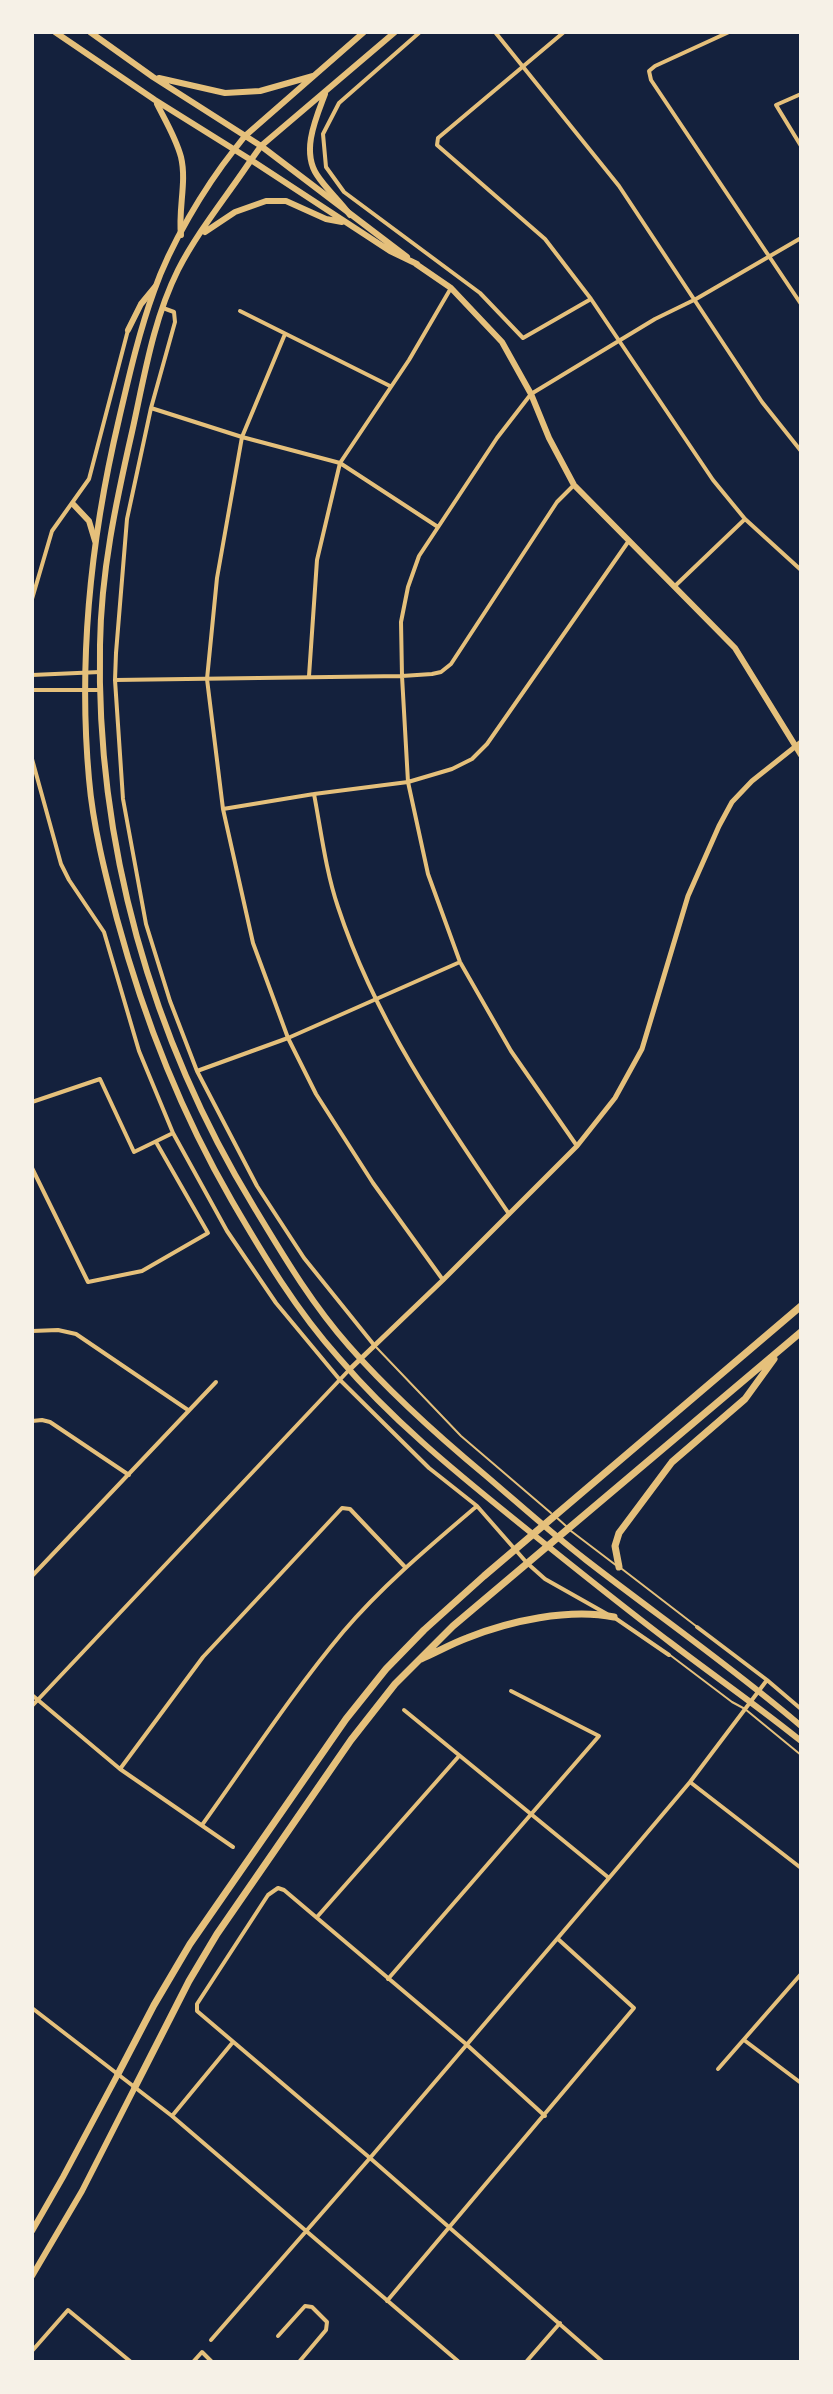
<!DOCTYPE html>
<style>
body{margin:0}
#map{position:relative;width:833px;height:2394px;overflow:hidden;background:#14213d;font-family:"Fira Sans Condensed",sans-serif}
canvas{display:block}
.frame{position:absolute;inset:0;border:34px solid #f6f1e7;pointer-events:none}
</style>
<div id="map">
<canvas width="833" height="2394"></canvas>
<div class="frame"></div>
</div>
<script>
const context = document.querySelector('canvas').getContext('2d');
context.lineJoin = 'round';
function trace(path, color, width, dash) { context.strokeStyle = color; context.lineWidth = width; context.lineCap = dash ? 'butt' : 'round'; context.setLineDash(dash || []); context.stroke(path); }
trace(new Path2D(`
 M376 1347 461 1436 551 1513
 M556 1517 566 1526
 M571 1531 617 1566
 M622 1569 696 1626
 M670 1655 732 1702 745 1709 801 1755`), '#e5c07b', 2);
trace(new Path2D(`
 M420 32 339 103 323 134 326 167 344 192 480 293 523 338 591 299
 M495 32 619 186 762 402 801 451
 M564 32 438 138 437 145 545 239 591 299 713 480 745 519 801 570
 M729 32 655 66 649 71 651 80 801 304
 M801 94 776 105 801 146
 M163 308 174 312 175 322 151 408 127 519 116 653 115 680 123 799 146 924 170 1001 197 1071 257 1186 304 1258 374 1345
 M240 311 390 386
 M285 334 242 437 217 578 207 679 223 809 253 943 288 1038 316 1094 373 1183 443 1280
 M151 408 242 437 340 463 438 527
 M676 585 745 519
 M32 599 52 531 89 479 128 330
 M32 675 100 672
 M309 676 317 560 340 463 409 360 451 288
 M115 680 402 676 432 674 441 672 451 664 557 502 574 485
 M32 690H101
 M32 759 61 864 69 880 104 932 139 1051 173 1133 227 1231 276 1303 340 1380 429 1468 477 1506 527 1563 545 1579 607 1614
 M314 794C321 831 326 872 338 907 375 1020 443 1118 509 1214
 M223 809 314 794 408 782 452 769 472 759 487 744 628 542
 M197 1071 288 1038 460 962
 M32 1102 100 1079 134 1152 173 1133
 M577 1146 511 1051 460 962 428 874 408 782 402 676 401 622 408 587 419 556 497 438 531 394 655 319 696 299 801 238
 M32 1168 88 1282 142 1271 208 1233 156 1142
 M32 1331 58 1330 76 1334 188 1410
 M32 1421 42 1420 50 1422 129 1475
 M32 1576 216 1382
 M615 1618 669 1655
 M697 1627 767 1680 801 1709
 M32 1695 120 1769 233 1847
 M32 1706 349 1370
 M404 1710 609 1878
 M120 1769 203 1657 342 1508 350 1509 405 1567
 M690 1782 801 1868
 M202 1825C248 1761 292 1693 343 1632 383 1585 430 1546 477 1506
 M317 1917 459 1756
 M388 1979 599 1736 511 1691
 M32 2008 172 2116 459 2362
 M744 2040 801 2083
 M718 2069 801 1974
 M172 2116 233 2042
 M545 2116 466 2044 284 1890 278 1888 268 1895 197 2004V2011L370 2158 603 2362
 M387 2301 634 2008 558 1939
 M278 2336 305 2306 312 2307 327 2322 326 2330 299 2362
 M211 2340 370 2158 609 1878 690 1782 767 1680
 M32 2351 68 2310 131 2362
 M193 2362 202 2352 212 2362
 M526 2362 560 2323`), '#e5c07b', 4);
trace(new Path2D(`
 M349 1370 443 1280 577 1146 615 1098 642 1049 688 896 719 826 732 802 752 781 801 742`), '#e5c07b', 5);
trace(new Path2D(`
 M261 146 407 257
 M234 150C204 188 170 245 154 291 139 332 129 376 119 419 91 537 78 658 89 779 93 826 105 873 117 919 144 1019 180 1111 232 1201 264 1256 296 1310 339 1358 391 1419 452 1469 514 1519 566 1561 618 1603 671 1643 714 1676 759 1707 801 1741
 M205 232 235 212 266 201H286L326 219 342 222
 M416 264 451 288 502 342 531 394 549 438 574 485 735 648 801 755
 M417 264 390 251 251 160C227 196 198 231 178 270 153 320 144 378 132 432 116 502 101 572 100 645 96 843 151 1038 254 1207 283 1255 311 1303 349 1346 390 1393 437 1435 485 1475 518 1503 551 1533 586 1560 657 1615 732 1667 801 1726
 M32 2231 63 2177 118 2074
 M32 2276 82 2191 135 2087`), '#e5c07b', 6);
trace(new Path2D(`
 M55 32 155 100 251 160 261 146 395 32
 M90 32 153 77 261 146
 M159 78 225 93 260 91 313 76
 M325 94C316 118 301 151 317 175 326 189 340 201 350 215
 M157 104C165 120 176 138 181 157 187 182 178 209 181 235
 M234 150 245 136 364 32
 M128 330 141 304 155 287
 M73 504 89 521 95 541`), '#e5c07b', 6);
trace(new Path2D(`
 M619 1567 615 1546 619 1533 672 1462 745 1399 774 1359
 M421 1659C437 1652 451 1644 467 1638 509 1621 569 1608 614 1617
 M118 2074 154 2005 190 1944 346 1719 386 1669 424 1630 484 1576 801 1306
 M135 2087 189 1981 217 1934 351 1740 395 1684 453 1626 801 1332`), '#e5c07b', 7);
</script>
